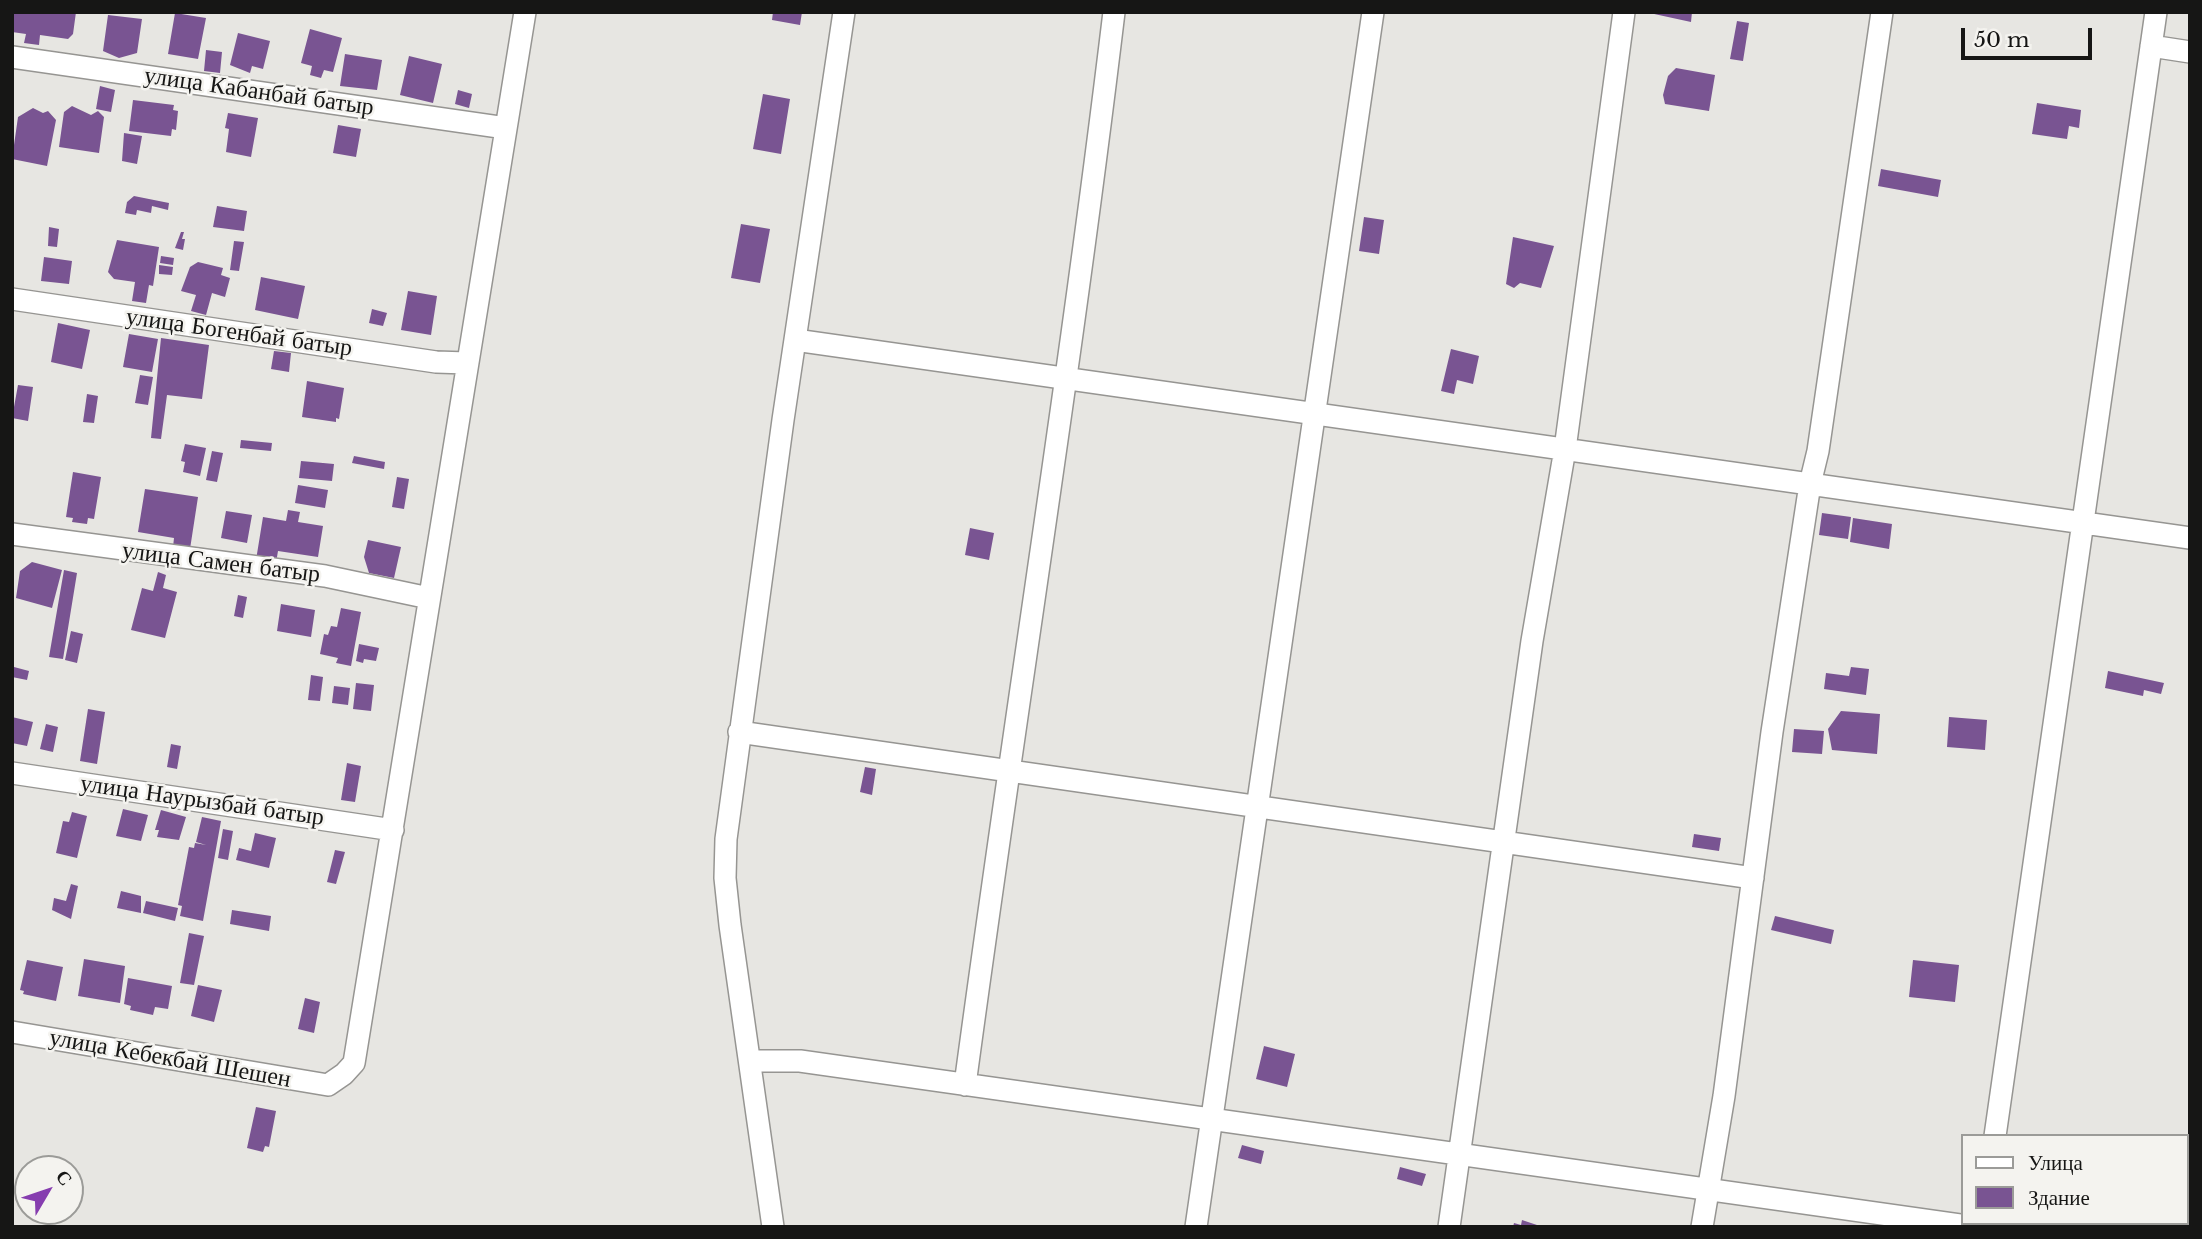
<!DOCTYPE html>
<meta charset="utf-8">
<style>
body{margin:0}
#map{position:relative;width:2202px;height:1239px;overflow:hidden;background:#e7e6e2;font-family:"Libre Baskerville",serif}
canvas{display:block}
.frame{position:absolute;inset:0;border:14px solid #161615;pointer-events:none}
.legend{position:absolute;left:1961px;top:1134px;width:228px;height:91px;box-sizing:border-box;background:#f4f3ef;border:2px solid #9b9b98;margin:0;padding:9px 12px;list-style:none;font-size:21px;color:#161615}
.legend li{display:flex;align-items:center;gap:14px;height:35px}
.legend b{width:35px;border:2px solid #9b9b98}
.north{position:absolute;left:14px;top:1155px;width:70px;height:70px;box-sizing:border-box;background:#f4f3ef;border:2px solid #9b9b98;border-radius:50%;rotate:51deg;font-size:19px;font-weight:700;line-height:28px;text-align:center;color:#161615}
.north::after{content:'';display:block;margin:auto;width:24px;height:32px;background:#863daf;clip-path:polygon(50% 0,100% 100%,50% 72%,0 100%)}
.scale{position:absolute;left:1961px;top:28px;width:131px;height:32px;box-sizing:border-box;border:4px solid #161615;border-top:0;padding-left:9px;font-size:21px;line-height:24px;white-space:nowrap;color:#161615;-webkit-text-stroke:5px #f4f3ef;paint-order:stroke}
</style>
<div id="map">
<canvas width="2202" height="1239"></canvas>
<div class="frame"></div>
<ul class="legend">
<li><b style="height:9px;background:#fff"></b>Улица</li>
<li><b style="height:19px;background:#795492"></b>Здание</li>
</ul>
<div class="north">С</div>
<div class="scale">50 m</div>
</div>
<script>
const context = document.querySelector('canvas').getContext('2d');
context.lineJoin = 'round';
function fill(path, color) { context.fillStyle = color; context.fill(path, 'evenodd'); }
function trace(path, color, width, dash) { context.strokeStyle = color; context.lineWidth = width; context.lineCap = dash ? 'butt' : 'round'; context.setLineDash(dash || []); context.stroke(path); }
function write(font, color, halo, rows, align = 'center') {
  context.font = font + ' "Libre Baskerville",serif'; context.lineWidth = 5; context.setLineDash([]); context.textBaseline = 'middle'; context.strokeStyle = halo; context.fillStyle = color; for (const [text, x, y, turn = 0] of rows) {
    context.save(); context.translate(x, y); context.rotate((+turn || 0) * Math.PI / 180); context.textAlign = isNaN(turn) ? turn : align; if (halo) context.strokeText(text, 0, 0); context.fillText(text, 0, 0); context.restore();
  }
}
fill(new Path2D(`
 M14 12H76L73 34 68 39 40 35 39 45 24 43 26 34 12 32Z
 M773 12H802L800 25 772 20Z
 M1645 12H1692L1691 22Z
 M175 13 206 18 198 59 168 54Z
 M108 15 142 19 137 53 119 58 103 51Z
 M1737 21 1749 23 1743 61 1730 59Z
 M310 29 342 38 333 72 324 70 321 78 310 75 312 66 301 63Z
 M238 33 270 41 263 69 252 66 250 73 230 65Z
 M206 50 222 52 220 73 204 71Z
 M345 54 382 60 377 90 340 86Z
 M409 56 442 64 433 103 400 95Z
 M1676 68 1715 75 1709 111 1665 104 1663 95 1668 76Z
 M100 86 115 90 111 112 96 109Z
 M458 90 472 94 469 108 455 104Z
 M763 94 790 99 781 154 753 149Z
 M133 100 174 105 173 110 178 111 176 130 172 129 171 136 129 131Z
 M2037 103 2081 110 2079 128 2069 126 2067 139 2032 134Z
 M72 106 91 115 98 111 104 117 99 153 59 147 64 112Z
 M33 108 43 113 48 111 56 120 47 166 12 159 18 117Z
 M228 113 258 118 251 157 226 152 229 129 225 128Z
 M338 125 361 129 356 157 333 153Z
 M124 133 142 136 137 164 122 161Z
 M1881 169 1941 180 1938 197 1878 186Z
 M134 196 169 203 168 210 152 206 151 213 137 210 136 215 125 213 127 202Z
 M217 206 247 211 244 231 213 227Z
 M1364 217 1384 220 1379 254 1359 251Z
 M741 224 770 229 760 283 731 278Z
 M49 227 59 229 57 247 48 246Z
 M181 232H184L182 239H185L183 250 175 248Z
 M1513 237 1554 246 1541 288 1520 283 1514 288 1506 284Z
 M117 240 159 247 153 286 149 285 146 303 132 301 135 282 114 279 108 272Z
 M234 241 244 242 239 271 230 270Z
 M161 256 174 258 173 265 160 263Z
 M44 257 72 261 69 284 41 281Z
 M198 262 223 268 221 275 230 278 225 297 212 293 206 315 191 311 196 295 181 291 190 267Z
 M159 265 173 267 172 275 159 274Z
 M261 277 305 286 298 319 255 310Z
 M408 291 437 296 431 335 401 330Z
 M372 309 387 313 383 326 369 323Z
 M58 323 90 330 82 369 51 362Z
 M129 334 158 339 152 372 123 367Z
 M161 338 209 345 202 399 167 395 161 439 151 438Z
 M1451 349 1479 356 1473 384 1457 380 1454 394 1441 391Z
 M274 351 291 353 289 372 271 369Z
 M140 375 153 377 148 405 135 403Z
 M307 381 344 388 339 419 336 418V422L302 417Z
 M18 385 33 387 28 421 12 418Z
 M87 394 98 396 94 423 83 422Z
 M241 440 272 443 271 451 240 448Z
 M185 444 206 448 200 476 183 472 185 462 181 461Z
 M212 451 223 453 217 482 206 480Z
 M354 456 385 462 384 469 352 463Z
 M301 461 334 464 332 481 299 478Z
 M73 472 101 477 94 519 88 518 87 524 72 522 73 518 66 517Z
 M397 477 409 479 404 509 392 507Z
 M298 485 328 490 325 508 295 503Z
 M145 489 198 497 190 549 173 547 174 538 138 532Z
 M288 510 300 512 298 522 323 526 318 557 278 551 276 563 256 560 263 517 286 521Z
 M226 511 252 515 247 543 221 538Z
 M1822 513 1851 517 1848 539 1819 535Z
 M1853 518 1892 524 1889 549 1850 542Z
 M970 528 994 533 989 560 965 555Z
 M368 540 401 547 394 578 369 573 364 557Z
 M32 562 62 570 52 608 16 598 20 571Z
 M64 570 77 573 63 659 49 657Z
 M158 572 166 575 163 588 177 592 165 638 131 630 142 588 153 591Z
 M238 595 247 597 243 618 234 616Z
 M281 604 315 610 311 637 277 631Z
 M341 608 361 612 351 666 336 663 338 658 320 654 324 634 328 635 331 626 337 627Z
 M71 631 83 634 77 663 65 660Z
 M359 644 379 648 376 661 364 659 363 663 356 661Z
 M14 667 29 671 27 680 12 677Z
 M1851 667 1869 669 1866 695 1824 689 1826 673 1849 676Z
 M2108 671 2164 683 2161 694 2144 690 2143 696 2105 688Z
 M311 675 323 677 320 701 308 700Z
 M356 683 374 685 371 711 353 709Z
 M334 686 350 688 348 705 332 703Z
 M88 709 105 712 97 764 80 761Z
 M1841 711 1880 714 1877 754 1832 750 1828 729Z
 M12 717 33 722 27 746 12 743Z
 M1949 717 1987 720 1985 750 1947 747Z
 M46 724 58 727 53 752 40 749Z
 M1794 729 1824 731 1822 754 1792 752Z
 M171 744 181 746 177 769 167 767Z
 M347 763 361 766 355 802 341 800Z
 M865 767 876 769 872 795 860 792Z
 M123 809 148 815 141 841 116 836Z
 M161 810 186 817 179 840 157 837 159 830H155Z
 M72 812 87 816 77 858 56 853 63 821 69 822Z
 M202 817 221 821 203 921 180 916 182 906 178 905 189 847 194 848 195 843 206 845 196 842Z
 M223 829 233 831 228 860 218 858Z
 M255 833 276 838 269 868 236 860 239 848 251 851Z
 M1694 834 1721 838 1719 851 1692 847Z
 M335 850 345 852 336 884 327 882Z
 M71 884 78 886 71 919 52 910 54 898 66 901Z
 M121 891 141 896V913L117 908Z
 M146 901 178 908 175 921 143 913Z
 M232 910 271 916 269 931 230 924Z
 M1775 916 1834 930 1831 944 1771 930Z
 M189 933 204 936 194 985 180 983Z
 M84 959 125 966 120 1003 78 996Z
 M27 960 63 967 56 1001 23 994 24 991 20 990Z
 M1913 960 1959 965 1955 1002 1909 997Z
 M128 978 172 986 168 1009 155 1007 153 1015 130 1010 131 1006 124 1004Z
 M198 985 222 990 214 1022 191 1016Z
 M305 998 320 1002 314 1033 298 1029Z
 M1264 1046 1295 1054 1287 1087 1256 1079Z
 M256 1107 276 1111 269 1147 265 1146 263 1152 247 1148Z
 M1242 1145 1264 1151 1261 1164 1238 1158Z
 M1400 1167 1426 1174 1422 1186 1397 1179Z
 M1522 1220 1540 1226V1227H1513L1514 1223 1521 1225Z`), '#795492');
const minor = new Path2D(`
 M2151 46 2190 52
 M12 57 506 128
 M12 299 436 362 467 363
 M795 340 2190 538
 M12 534 325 576 429 598
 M739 732 1753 878
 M12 773 393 830
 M12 1032 328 1085 344 1074 354 1063 525 12
 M752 1061H800L1974 1227
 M965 1085C1013 727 1071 371 1114 12
 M1995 1136 2156 12
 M773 1227 730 925 725 878 726 839 783 420 844 12
 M1196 1227 1373 12
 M1449 1227 1532 641 1565 449 1624 12
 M1702 1227 1724 1096 1772 732 1810 484 1818 451 1882 12`);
trace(minor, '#969592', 24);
trace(minor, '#fff', 21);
write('24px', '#161615', '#f4f3ef', [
 ["улица Кабанбай батыр",259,92,8],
 ["улица Богенбай батыр",239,333,8],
 ["улица Самен батыр",221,563,7],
 ["улица Наурызбай батыр",202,801,8],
 ["улица Кебекбай Шешен",170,1059,10]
]);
</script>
